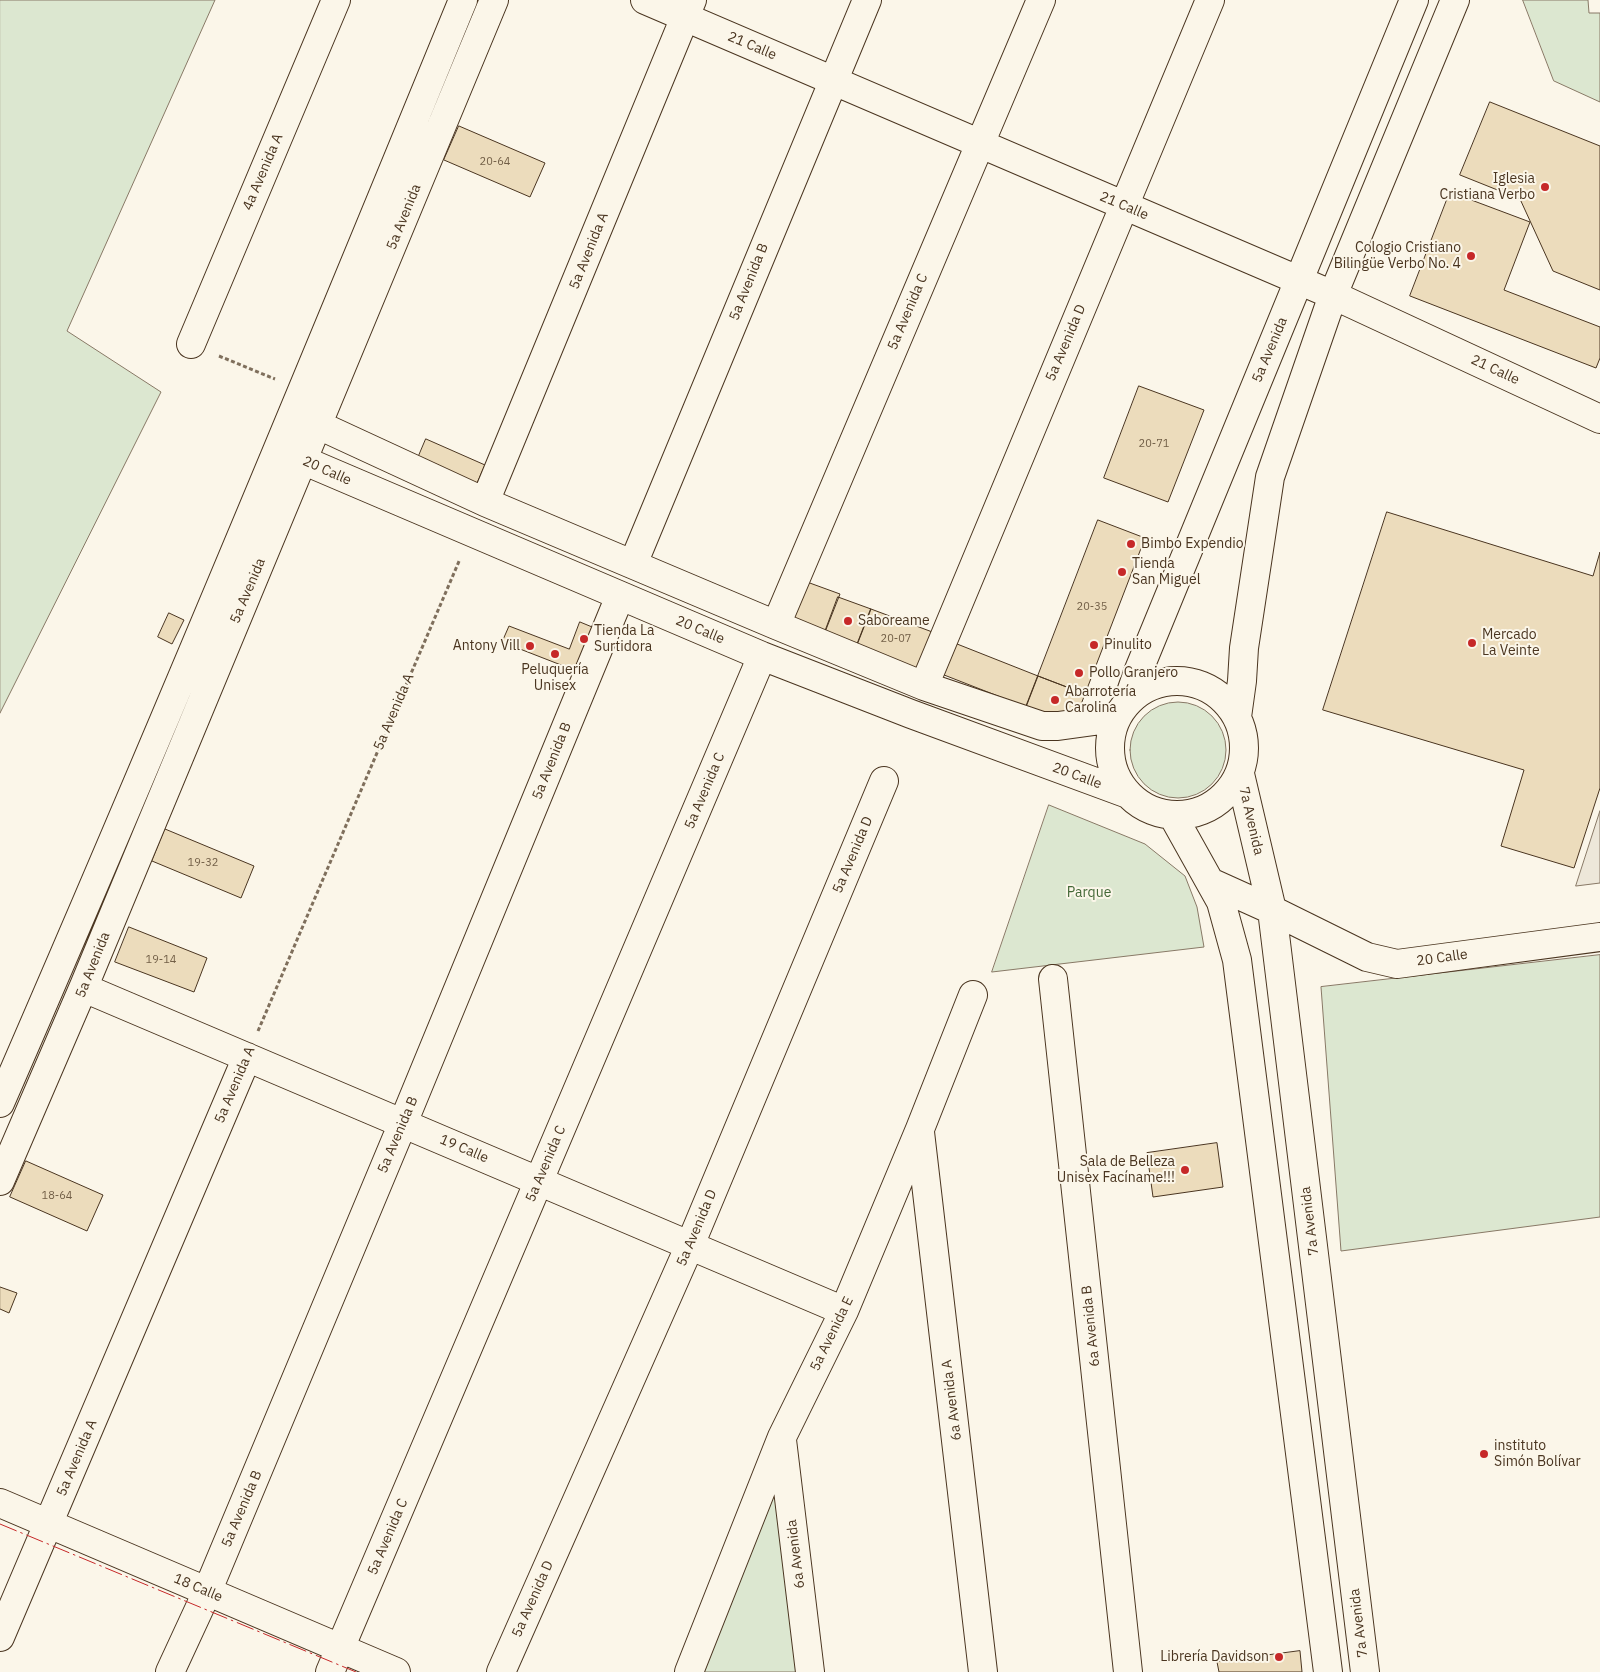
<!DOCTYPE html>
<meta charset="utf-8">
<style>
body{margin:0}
canvas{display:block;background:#fbf6e9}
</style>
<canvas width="1600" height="1672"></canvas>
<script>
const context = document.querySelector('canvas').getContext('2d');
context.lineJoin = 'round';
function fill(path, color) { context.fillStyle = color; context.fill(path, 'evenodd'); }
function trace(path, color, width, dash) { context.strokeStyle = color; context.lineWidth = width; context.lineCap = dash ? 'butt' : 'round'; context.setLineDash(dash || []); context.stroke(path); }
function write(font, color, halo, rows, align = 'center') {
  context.font = font + ' "IBM Plex Sans",sans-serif'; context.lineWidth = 4; context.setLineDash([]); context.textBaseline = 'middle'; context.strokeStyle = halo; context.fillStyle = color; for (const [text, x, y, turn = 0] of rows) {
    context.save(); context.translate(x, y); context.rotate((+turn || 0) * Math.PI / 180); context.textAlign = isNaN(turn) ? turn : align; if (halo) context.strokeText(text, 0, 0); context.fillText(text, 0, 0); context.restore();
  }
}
const green = new Path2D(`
 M0 0H215L67 331 161 392 0 713Z
 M1523 0H1588L1589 13H1600V102L1554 81Z
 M1130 750a48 48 0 1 1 96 0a48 48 0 1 1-96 0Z
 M1049 805 1145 844 1185 876 1197 907 1204 947 992 972Z
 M1600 955V1217L1341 1251 1321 987Z
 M781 1445 811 1672H691Z`);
fill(green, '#dce7d0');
trace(green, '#887966', 1);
const parking = new Path2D(`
 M1600 811V883L1576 886Z`);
fill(parking, '#ede7d9');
trace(parking, '#887966', 1);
const building = new Path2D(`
 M1490 102 1600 146V290L1553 271 1520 199 1460 175Z
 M459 126 545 163 530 197 444 160Z
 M1450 192 1530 222 1504 290 1600 327V358L1596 368 1410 296Z
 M1139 386 1204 410 1168 502 1104 478Z
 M426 439 485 465 474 490 415 465Z
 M1387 512 1593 576 1600 552V788L1574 868 1501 846 1524 770 1323 710Z
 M1098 520 1145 538 1085 694 1038 676Z
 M807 582 840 594 825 632 792 620Z
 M838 597 871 609 857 645 825 632Z
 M871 609 935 633 921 670 857 645Z
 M169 613 184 620 172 644 158 637Z
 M580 622 597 629 579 672 502 642 509 626 569 649Z
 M952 642 1038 676 1026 707 939 673Z
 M1038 676 1085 694 1080 707 1052 717 1026 707Z
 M165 829 254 866 241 898 152 861Z
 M129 927 207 958 194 992 115 962Z
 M1217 1143 1223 1187 1153 1197 1147 1153Z
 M26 1161 103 1195 87 1231 10 1197Z
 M0 1287 17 1293 9 1313 0 1309Z
 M1300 1651 1302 1672H1219L1217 1662Z`);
fill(building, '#ecdcbc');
trace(building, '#4a3520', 1);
const minor = new Path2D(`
 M645 0 1333 295 1600 419
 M191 344 336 0
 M301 417 485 502 776 625 924 686 1042 726H1058L1116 718
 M286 453 762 656 911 714 1128 794
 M485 502 692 0
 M633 564 867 0
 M776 625 1041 0
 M1110 748a67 67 0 1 1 134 0a67 67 0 1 1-134 0Z
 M924 686 1210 0
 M1128 701 1138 672 1414 0
 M1237 717 1242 681 1244 648 1270 477 1333 295 1455 0
 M1240 774 1272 910 1365 1672
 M1173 816 1221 902 1237 960 1328 1672
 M1210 882 1272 910 1367 957 1397 964 1600 937
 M1053 979 1128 1672
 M84 988 844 1311
 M0 1103C159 738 312 369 463 0
 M920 1132 983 1672
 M0 1181 84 986 494 0
 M782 1440 810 1672
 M0 1503 396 1672
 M0 1637 247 1057
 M170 1672 207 1592 403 1123 620 596
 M330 1672 762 656
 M501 1672 690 1245 884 781
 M689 1672 782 1437 844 1311 920 1129 973 995`);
trace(minor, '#4a3520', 30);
trace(new Path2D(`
 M219 356 275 379
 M258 1031 460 559`), '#7f6f5c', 3, [4, 2.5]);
trace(minor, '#fbf6e9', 28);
trace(new Path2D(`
 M0 1524 356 1672`), '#c62828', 1, [18, 4, 2.5, 4]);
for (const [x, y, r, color] of [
 [1545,187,5,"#c62828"],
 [1471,256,5,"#c62828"],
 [1131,544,5,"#c62828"],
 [1122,572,5,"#c62828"],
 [848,621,5,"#c62828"],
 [584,639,5,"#c62828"],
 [1472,643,5,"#c62828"],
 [1094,645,5,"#c62828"],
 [530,646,5,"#c62828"],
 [555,654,5,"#c62828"],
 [1079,673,5,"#c62828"],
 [1055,700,5,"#c62828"],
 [1185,1170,5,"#c62828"],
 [1484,1454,5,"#c62828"],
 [1279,1657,5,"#c62828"]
]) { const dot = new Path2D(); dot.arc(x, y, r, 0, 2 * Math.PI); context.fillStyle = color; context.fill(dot); trace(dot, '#fbf6e9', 2); }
write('11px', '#725f47', null, [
 ["20-64",495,162],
 ["20-71",1154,444],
 ["20-35",1092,607],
 ["20-07",896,639],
 ["19-32",203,863],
 ["19-14",161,960],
 ["18-64",57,1196]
]);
write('14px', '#4a3520', '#fbf6e9', [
 ["21 Calle",752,46,23],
 ["4a Avenida A",263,172,-67],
 ["21 Calle",1124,206,23],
 ["5a Avenida",404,217,-68],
 ["5a Avenida A",589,251,-68],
 ["5a Avenida B",749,282,-68],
 ["5a Avenida C",908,312,-67],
 ["5a Avenida D",1066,343,-67],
 ["5a Avenida",1270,350,-67],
 ["21 Calle",1495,370,25],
 ["20 Calle",327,471,24],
 ["5a Avenida",248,591,-67],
 ["20 Calle",700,630,23],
 ["5a Avenida A",394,712,-67],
 ["5a Avenida B",552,761,-68],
 ["20 Calle",1077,776,20],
 ["5a Avenida C",705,791,-67],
 ["7a Avenida",1251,821,77],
 ["5a Avenida D",853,855,-67],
 ["20 Calle",1442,958,-8],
 ["5a Avenida",93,965,-68],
 ["5a Avenida A",235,1085,-67],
 ["5a Avenida B",398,1135,-67],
 ["19 Calle",464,1149,23],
 ["5a Avenida C",546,1164,-67],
 ["7a Avenida",1310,1221,-97],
 ["5a Avenida D",697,1228,-67],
 ["6a Avenida B",1091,1326,-96],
 ["5a Avenida E",832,1334,-64],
 ["6a Avenida A",952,1400,-97],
 ["5a Avenida A",77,1458,-67],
 ["5a Avenida B",242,1509,-67],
 ["5a Avenida C",388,1537,-67],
 ["6a Avenida",796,1554,-97],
 ["18 Calle",198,1588,23],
 ["5a Avenida D",533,1599,-66],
 ["7a Avenida",1359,1623,-97]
]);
write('14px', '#4a3520', '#fbf6e9', [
 ["Iglesia",1535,179,"right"],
 ["Cristiana Verbo",1535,195,"right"],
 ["Cologio Cristiano",1461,248,"right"],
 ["Bilingüe Verbo No. 4",1461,264,"right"],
 ["Bimbo Expendio",1141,544],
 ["Tienda",1132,564],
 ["San Miguel",1132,580],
 ["Saboreame",858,621],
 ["Tienda La",594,631],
 ["Surtidora",594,647],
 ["Mercado",1482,635],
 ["La Veinte",1482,651],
 ["Pinulito",1104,645],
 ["Antony Vill",520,646,"right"],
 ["Peluquería",555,670,"center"],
 ["Unisex",555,686,"center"],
 ["Pollo Granjero",1089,673],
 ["Abarrotería",1065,692],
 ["Carolina",1065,708],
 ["Sala de Belleza",1175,1162,"right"],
 ["Unisex Facíname!!!",1175,1178,"right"],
 ["instituto",1494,1446],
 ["Simón Bolívar",1494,1462],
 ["Librería Davidson",1269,1657,"right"]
], 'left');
write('14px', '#436837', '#fbf6e9', [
 ["Parque",1089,893]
]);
</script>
